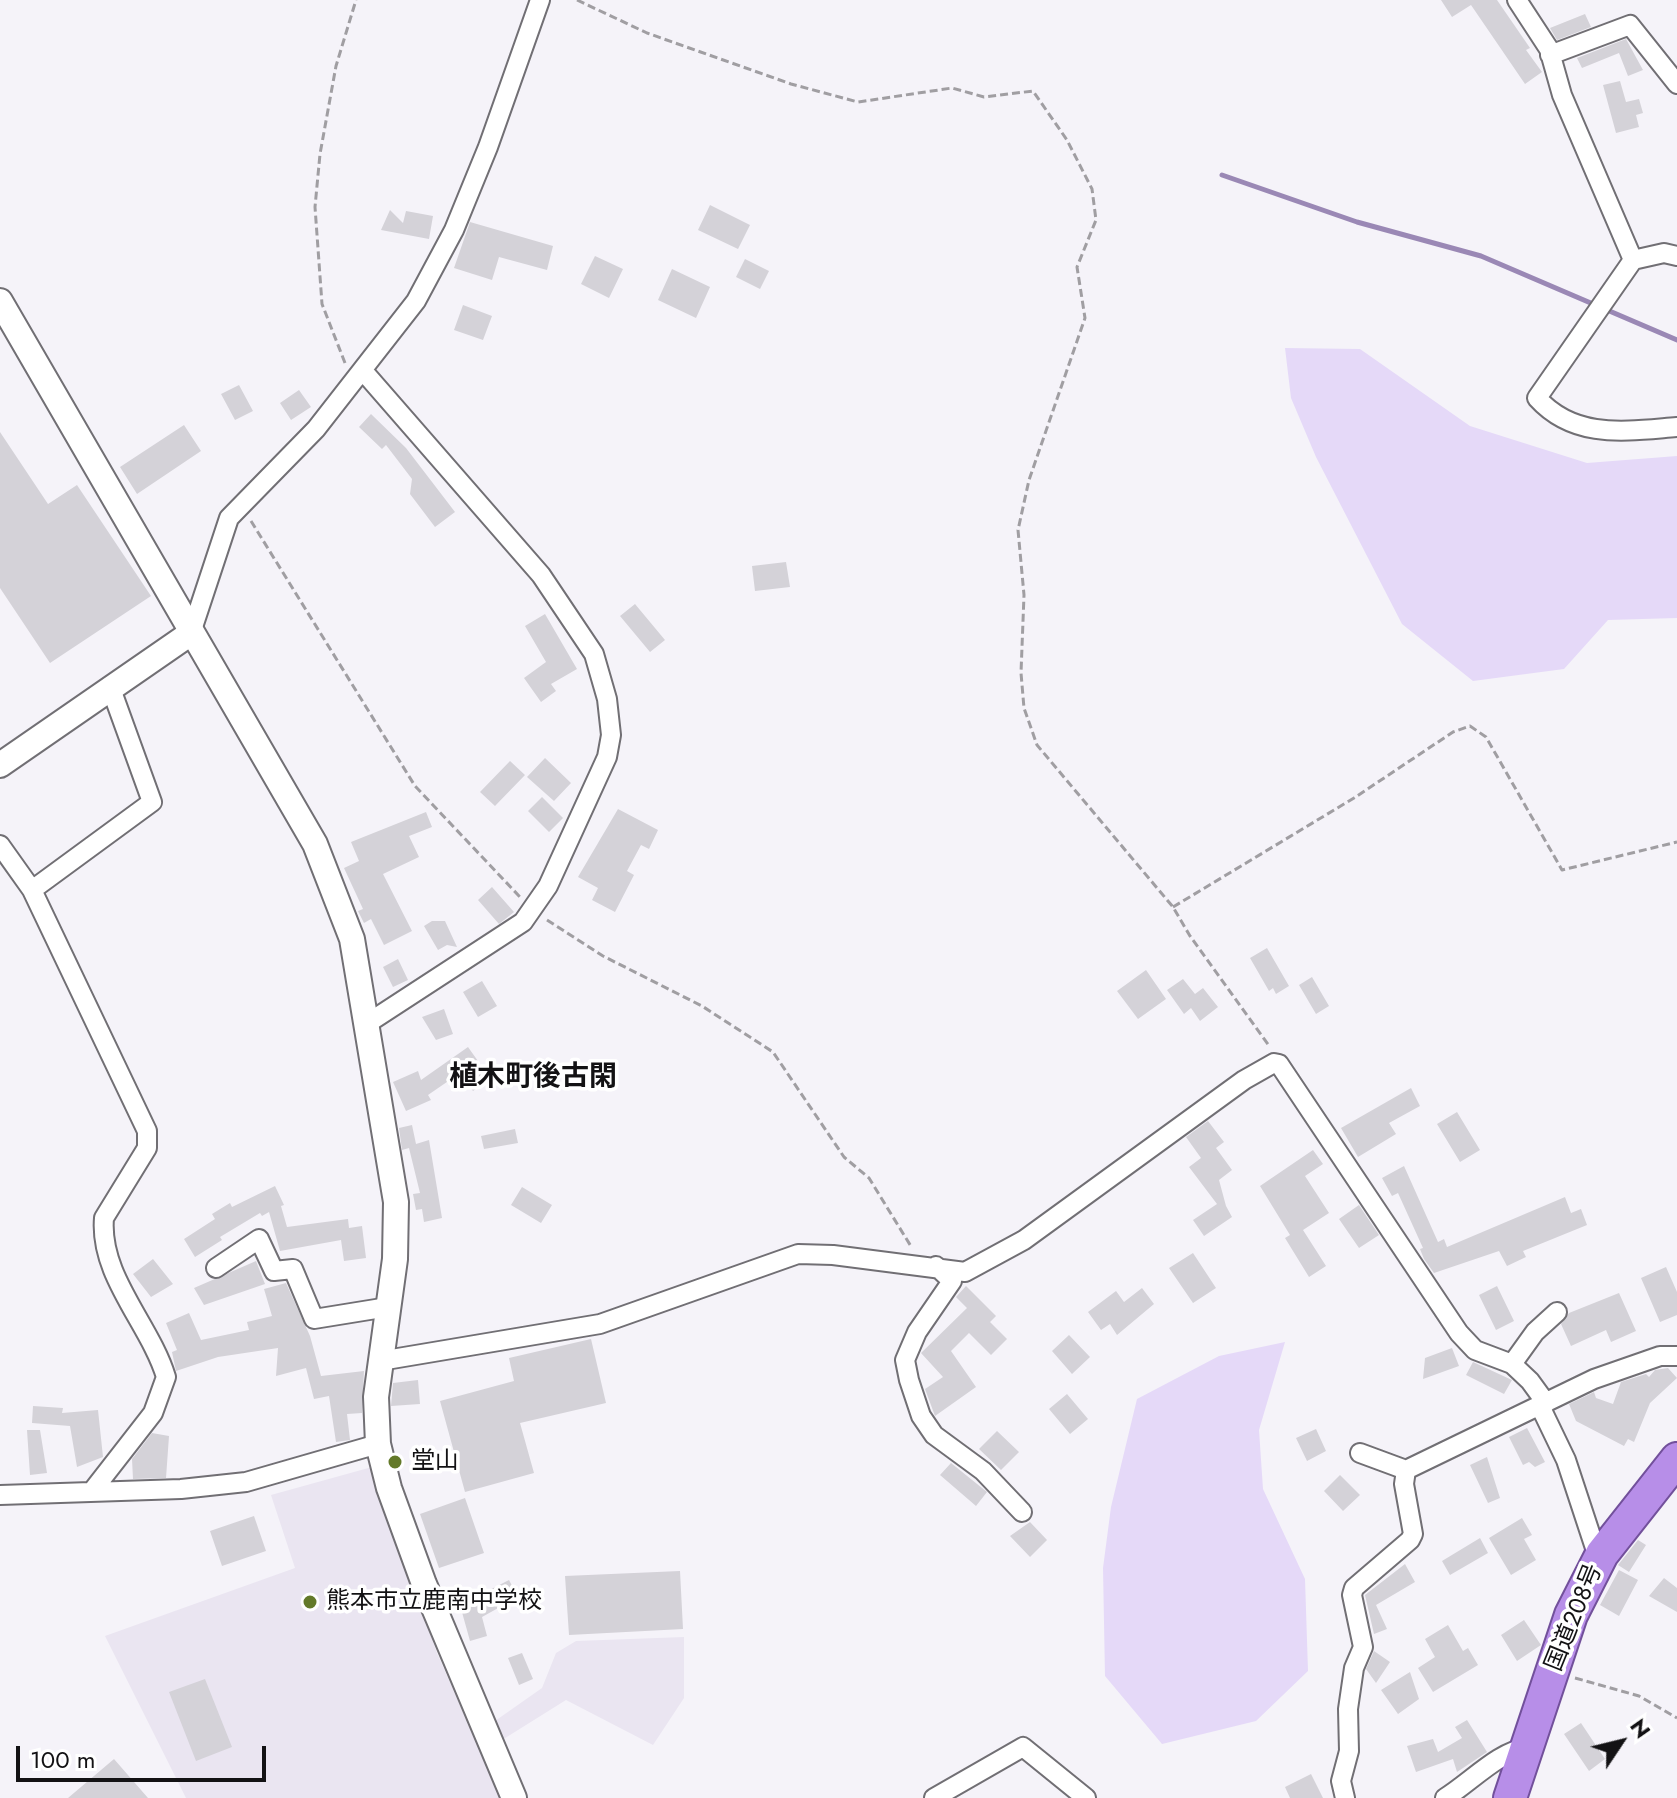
<!DOCTYPE html>
<meta charset="utf-8">
<style>
body{margin:0}
#map{position:relative;width:1677px;height:1798px;overflow:hidden;background:#f5f3f9;font-family:Jost,sans-serif}
canvas{display:block}
.north{position:absolute;left:1581px;top:1702px;width:80px;height:80px;-webkit-text-stroke:6px #fff;paint-order:stroke;rotate:55deg;font-size:22px;font-weight:700;line-height:32px;text-align:center;color:#131214}
.north::after{content:'';display:block;margin:auto;width:28px;height:36px;background:#131214;clip-path:polygon(50% 0,100% 100%,50% 72%,0 100%)}
.scale{position:absolute;left:16px;top:1746px;width:250px;height:36px;box-sizing:border-box;border:4px solid #131214;border-top:0;padding-left:10px;font-size:24px;line-height:28px;white-space:nowrap;color:#131214;-webkit-text-stroke:6px #fff;paint-order:stroke}
</style>
<div id="map">
<canvas width="1677" height="1798"></canvas>
<div class="north">N</div>
<div class="scale">100 m</div>
</div>
<script>
const context = document.querySelector('canvas').getContext('2d');
context.lineJoin = 'round';
function fill(path, color) { context.fillStyle = color; context.fill(path, 'evenodd'); }
function trace(path, color, width, dash) { context.strokeStyle = color; context.lineWidth = width; context.lineCap = dash ? 'butt' : 'round'; context.setLineDash(dash || []); context.stroke(path); }
function write(font, color, halo, rows, align = 'center') {
  context.font = font + ' Jost,"Noto Sans JP",sans-serif'; context.lineWidth = 7; context.setLineDash([]); context.textBaseline = 'middle'; context.strokeStyle = halo; context.fillStyle = color; for (const [text, x, y, turn = 0] of rows) {
    context.save(); context.translate(x, y); context.rotate((+turn || 0) * Math.PI / 180); context.textAlign = isNaN(turn) ? turn : align; if (halo) context.strokeText(text, 0, 0); context.fillText(text, 0, 0); context.restore();
  }
}
fill(new Path2D(`
 M372 1467 437 1653 501 1798H186L105 1636 295 1568 271 1495Z
 M684 1637V1698L653 1745 566 1700 502 1740 495 1721 542 1688 556 1653 576 1641Z`), '#eae5f1');
fill(new Path2D(`
 M1285 348 1360 349 1470 426 1587 463 1677 456V618L1608 620 1564 669 1473 681 1402 624 1316 457 1291 398Z
 M1285 1342 1259 1430 1263 1489 1305 1579 1308 1671 1256 1721 1162 1744 1105 1676 1103 1568 1111 1507 1137 1399 1219 1356Z`), '#e5d9f8');
trace(new Path2D(`
 M1222 175 1357 222 1481 256 1677 340`), '#9a88b5', 5);
fill(new Path2D(`
 M1441 0H1497L1530 48 1526 50 1542 72 1525 84 1471 5 1452 17Z
 M1585 14 1591 27 1557 40 1550 28Z
 M1626 39 1643 70 1628 76 1619 53 1582 68 1577 58Z
 M1620 81 1626 102 1639 99 1643 113 1636 115 1639 127 1616 133 1603 85Z
 M710 205 750 225 738 249 698 230Z
 M390 210 403 223 406 211 433 216 429 239 381 230Z
 M470 222 553 246 547 270 499 257 492 280 454 268Z
 M595 256 623 269 609 298 581 284Z
 M745 259 769 271 760 289 736 277Z
 M672 269 710 287 696 318 658 300Z
 M463 305 492 316 483 340 454 330Z
 M239 385 253 411 235 420 221 394Z
 M299 390 311 407 291 420 280 403Z
 M371 414 406 448 455 512 435 527 410 494 412 479 386 445 382 449 359 427Z
 M184 425 201 451 137 494 120 467Z
 M0 432 48 504 77 485 151 596 50 663 0 588Z
 M786 562 790 587 755 591 752 566Z
 M635 604 665 640 650 652 620 616Z
 M545 614 577 669 551 684 556 691 541 702 524 678 546 662 525 626Z
 M545 758 571 783 554 801 527 777Z
 M510 761 525 775 495 806 480 792Z
 M542 797 563 818 549 832 528 811Z
 M618 809 658 830 649 849 641 845 627 871 634 875 615 912 592 900 598 888 578 877Z
 M426 812 432 827 409 836 419 857 383 874 412 931 384 945 371 919 364 923 358 911 363 909 344 868 359 861 351 842Z
 M492 887 514 912 499 924 478 900Z
 M432 921H445L457 947 447 945 438 950 424 926Z
 M1267 948 1289 986 1276 994 1273 988 1269 991 1250 958Z
 M398 959 408 980 393 987 383 967Z
 M1146 970 1166 999 1138 1019 1117 991Z
 M1312 977 1329 1006 1316 1014 1299 985Z
 M1183 979 1195 994 1203 988 1218 1007 1200 1021 1191 1008 1184 1014 1167 990Z
 M482 981 497 1006 478 1017 463 992Z
 M444 1009 453 1034 436 1040 422 1017Z
 M468 1047 490 1078 473 1091 460 1073 428 1095 431 1100 406 1111 393 1082 418 1071 421 1080Z
 M1411 1088 1420 1106 1389 1123 1396 1134 1358 1157 1341 1128Z
 M1457 1112 1480 1150 1460 1162 1437 1124Z
 M1208 1121 1224 1142 1216 1148 1232 1170 1219 1180 1226 1206 1232 1217 1204 1236 1193 1220 1217 1204 1189 1167 1201 1158 1186 1137Z
 M412 1125 416 1144 429 1140 442 1218 424 1222 422 1209 416 1210 413 1194 420 1193 409 1148 402 1150 399 1128Z
 M515 1129 518 1143 484 1149 481 1136Z
 M1313 1150 1323 1164 1305 1176 1329 1213 1303 1230 1326 1266 1309 1277 1285 1238 1290 1235 1260 1186Z
 M1404 1166 1438 1242 1444 1239 1447 1247 1565 1197 1571 1213 1581 1209 1587 1225 1523 1251 1526 1257 1507 1266 1499 1251 1434 1273 1424 1259 1420 1249 1423 1248 1398 1193 1392 1196 1382 1178Z
 M275 1186 284 1205 281 1206 287 1227 348 1219 349 1228 362 1226 366 1258 344 1261 341 1240 280 1251 269 1212 262 1216 260 1213 220 1237 222 1240 195 1257 184 1239 215 1219 212 1214 230 1203 232 1207Z
 M522 1187 552 1205 541 1223 511 1205Z
 M1359 1205 1379 1235 1359 1248 1339 1219Z
 M1193 1253 1216 1288 1193 1303 1169 1268Z
 M153 1259 173 1284 151 1297 133 1274Z
 M256 1261 265 1284 204 1305 194 1288Z
 M1666 1267 1677 1292V1315L1660 1322 1641 1278Z
 M286 1283 310 1336 321 1376 364 1371 362 1413 347 1414 350 1440 336 1442 329 1396 314 1399 306 1368 276 1376 278 1348 218 1357 176 1371 172 1352 177 1350 166 1323 189 1313 201 1340 249 1330 247 1322 272 1316 264 1289Z
 M966 1286 996 1316 990 1322 1007 1339 991 1355 969 1333 951 1351 976 1387 935 1416 925 1389 943 1377 921 1353 967 1308 956 1297Z
 M1497 1286 1514 1321 1496 1330 1479 1295Z
 M1142 1288 1154 1304 1117 1335 1110 1324 1101 1330 1088 1312 1116 1291 1124 1302Z
 M1619 1293 1636 1331 1611 1342 1606 1330 1571 1346 1561 1324 1569 1313Z
 M1069 1335 1090 1357 1072 1374 1052 1351Z
 M591 1339 606 1403 520 1423 534 1473 465 1492 440 1401 514 1381 509 1358Z
 M1452 1348 1459 1366 1423 1379 1425 1358Z
 M1473 1362 1512 1380 1504 1394 1466 1375Z
 M1668 1368 1677 1378 1650 1403 1634 1442 1628 1439 1624 1446 1576 1421 1569 1404 1594 1392 1596 1398 1613 1404 1621 1382 1646 1374 1649 1377 1655 1370Z
 M418 1380 420 1404 391 1406 393 1383Z
 M1067 1394 1088 1419 1070 1434 1049 1409Z
 M33 1406 63 1408 62 1413 98 1410 103 1457 77 1467 70 1426 32 1423Z
 M1527 1428 1545 1462 1535 1467 1529 1462 1523 1465 1509 1437Z
 M1316 1429 1326 1451 1307 1461 1296 1438Z
 M27 1430H40L47 1473 30 1475Z
 M997 1431 1019 1452 1001 1470 979 1449Z
 M152 1433 169 1436 166 1478 133 1479 132 1459Z
 M1487 1457 1500 1498 1488 1503 1470 1465Z
 M951 1463 987 1492 976 1506 940 1475Z
 M1340 1475 1360 1495 1343 1511 1324 1491Z
 M465 1498 484 1553 439 1568 420 1514Z
 M254 1516 266 1551 222 1566 210 1531Z
 M1522 1518 1532 1535 1524 1539 1536 1560 1511 1575 1489 1538Z
 M1030 1522 1047 1540 1030 1557 1010 1536Z
 M1480 1538 1488 1553 1450 1575 1442 1561Z
 M1638 1540 1646 1545 1629 1572 1618 1565Z
 M1405 1564 1415 1582 1376 1605 1387 1629 1374 1634 1365 1595Z
 M1619 1570 1638 1580 1619 1616 1600 1605Z
 M680 1571 683 1629 569 1635 565 1576Z
 M1664 1578 1677 1588V1612L1649 1596Z
 M509 1580 518 1597 482 1617 487 1636 470 1641 460 1605Z
 M1524 1620 1541 1645 1517 1661 1501 1635Z
 M1448 1625 1463 1651 1468 1648 1478 1665 1433 1692 1418 1668 1435 1657 1425 1639Z
 M1374 1651 1390 1662 1376 1683 1366 1669Z
 M522 1653 533 1679 519 1685 508 1658Z
 M1410 1672 1419 1699 1398 1714 1381 1690Z
 M205 1679 232 1747 196 1761 169 1692Z
 M1467 1720 1487 1752 1457 1772 1453 1759 1416 1772 1407 1746 1433 1739 1438 1752 1462 1738 1455 1727Z
 M1581 1723 1605 1759 1589 1771 1564 1734Z
 M114 1759 148 1798H68Z
 M1311 1774 1323 1798H1290L1285 1787Z`), '#d4d2d8');
const minor = new Path2D(`
 M1517 0 1549 49 1562 95 1633 260
 M1550 55 1630 25 1677 84
 M1677 256 1664 253 1633 260 1537 398C1575 440 1626 431 1677 427
 M364 372 541 575 594 654 607 699 611 735 607 757 548 886 523 922 368 1023
 M191 633 229 518 316 429 416 301 454 230 488 147 540 0
 M0 845 32 890 147 1131V1148L104 1218C99 1276 150 1324 166 1377L153 1413 93 1490
 M32 890 152 802 110 686
 M936 1266 952 1281 917 1332 905 1360 909 1380 921 1416 934 1435 983 1471 1022 1512
 M216 1268 259 1239 274 1271 293 1269 314 1319 388 1307
 M380 1361 600 1324 798 1254 833 1255 965 1272 1024 1240 1244 1080 1274 1063 1279 1064 1459 1333 1475 1350 1512 1364
 M1546 1403 1530 1381 1512 1364 1535 1332 1557 1312
 M1540 1406 1566 1460 1595 1548 1602 1554
 M1360 1453 1406 1470 1594 1379 1660 1356H1677
 M0 1495 181 1489 246 1482 378 1444
 M934 1798 1023 1747 1086 1798
 M1345 1798 1341 1781 1349 1751 1348 1709 1354 1668 1363 1647 1352 1595 1354 1588 1410 1540 1413 1534 1404 1484 1406 1470
 M1445 1798C1471 1782 1499 1751 1527 1748`);
const tertiary = new Path2D(`
 M0 301 315 844 352 939 396 1202 395 1259 376 1397 378 1444 389 1488 424 1584 514 1798
 M0 765 191 633`);
const trunk = new Path2D(`
 M1510 1798 1571 1615 1602 1554 1677 1459`);
trace(minor, '#716f74', 22);
trace(tertiary, '#716f74', 28);
trace(trunk, '#72509b', 36);
trace(new Path2D(`
 M577 0 647 33 791 84 858 102 952 88 984 97 1033 91 1067 140 1092 189 1096 220 1077 267 1085 318 1029 480 1018 530 1024 595 1021 673 1024 708 1037 745 1173 907 1190 936 1270 1047
 M345 363 322 304 315 207 320 154 336 66 356 0
 M251 521 415 786 520 897
 M1173 907 1354 798 1453 732 1470 726 1486 737 1562 870 1677 842
 M547 920 603 956 702 1006 773 1052 844 1157 869 1178 912 1248
 M1575 1678 1639 1696 1677 1718`), '#a09ea2', 3, [8, 4]);
trace(minor, '#fff', 18);
trace(tertiary, '#fff', 24);
trace(trunk, '#b78ee8', 32);
for (const [x, y, r, color] of [
 [395,1462,8,"#637929"],
 [310,1602,8,"#637929"]
]) { const dot = new Path2D(); dot.arc(x, y, r, 0, 2 * Math.PI); context.fillStyle = color; context.fill(dot); trace(dot, '#fff', 3); }
write('24px', '#131214', '#fff', [
 ["堂山",411,1462],
 ["熊本市立鹿南中学校",326,1602]
], 'left');
write('24px', '#131214', '#fff', [
 ["国道208号",1575,1618,-68]
]);
write('bold 28px', '#131214', '#fff', [
 ["植木町後古閑",533,1078]
]);
</script>
